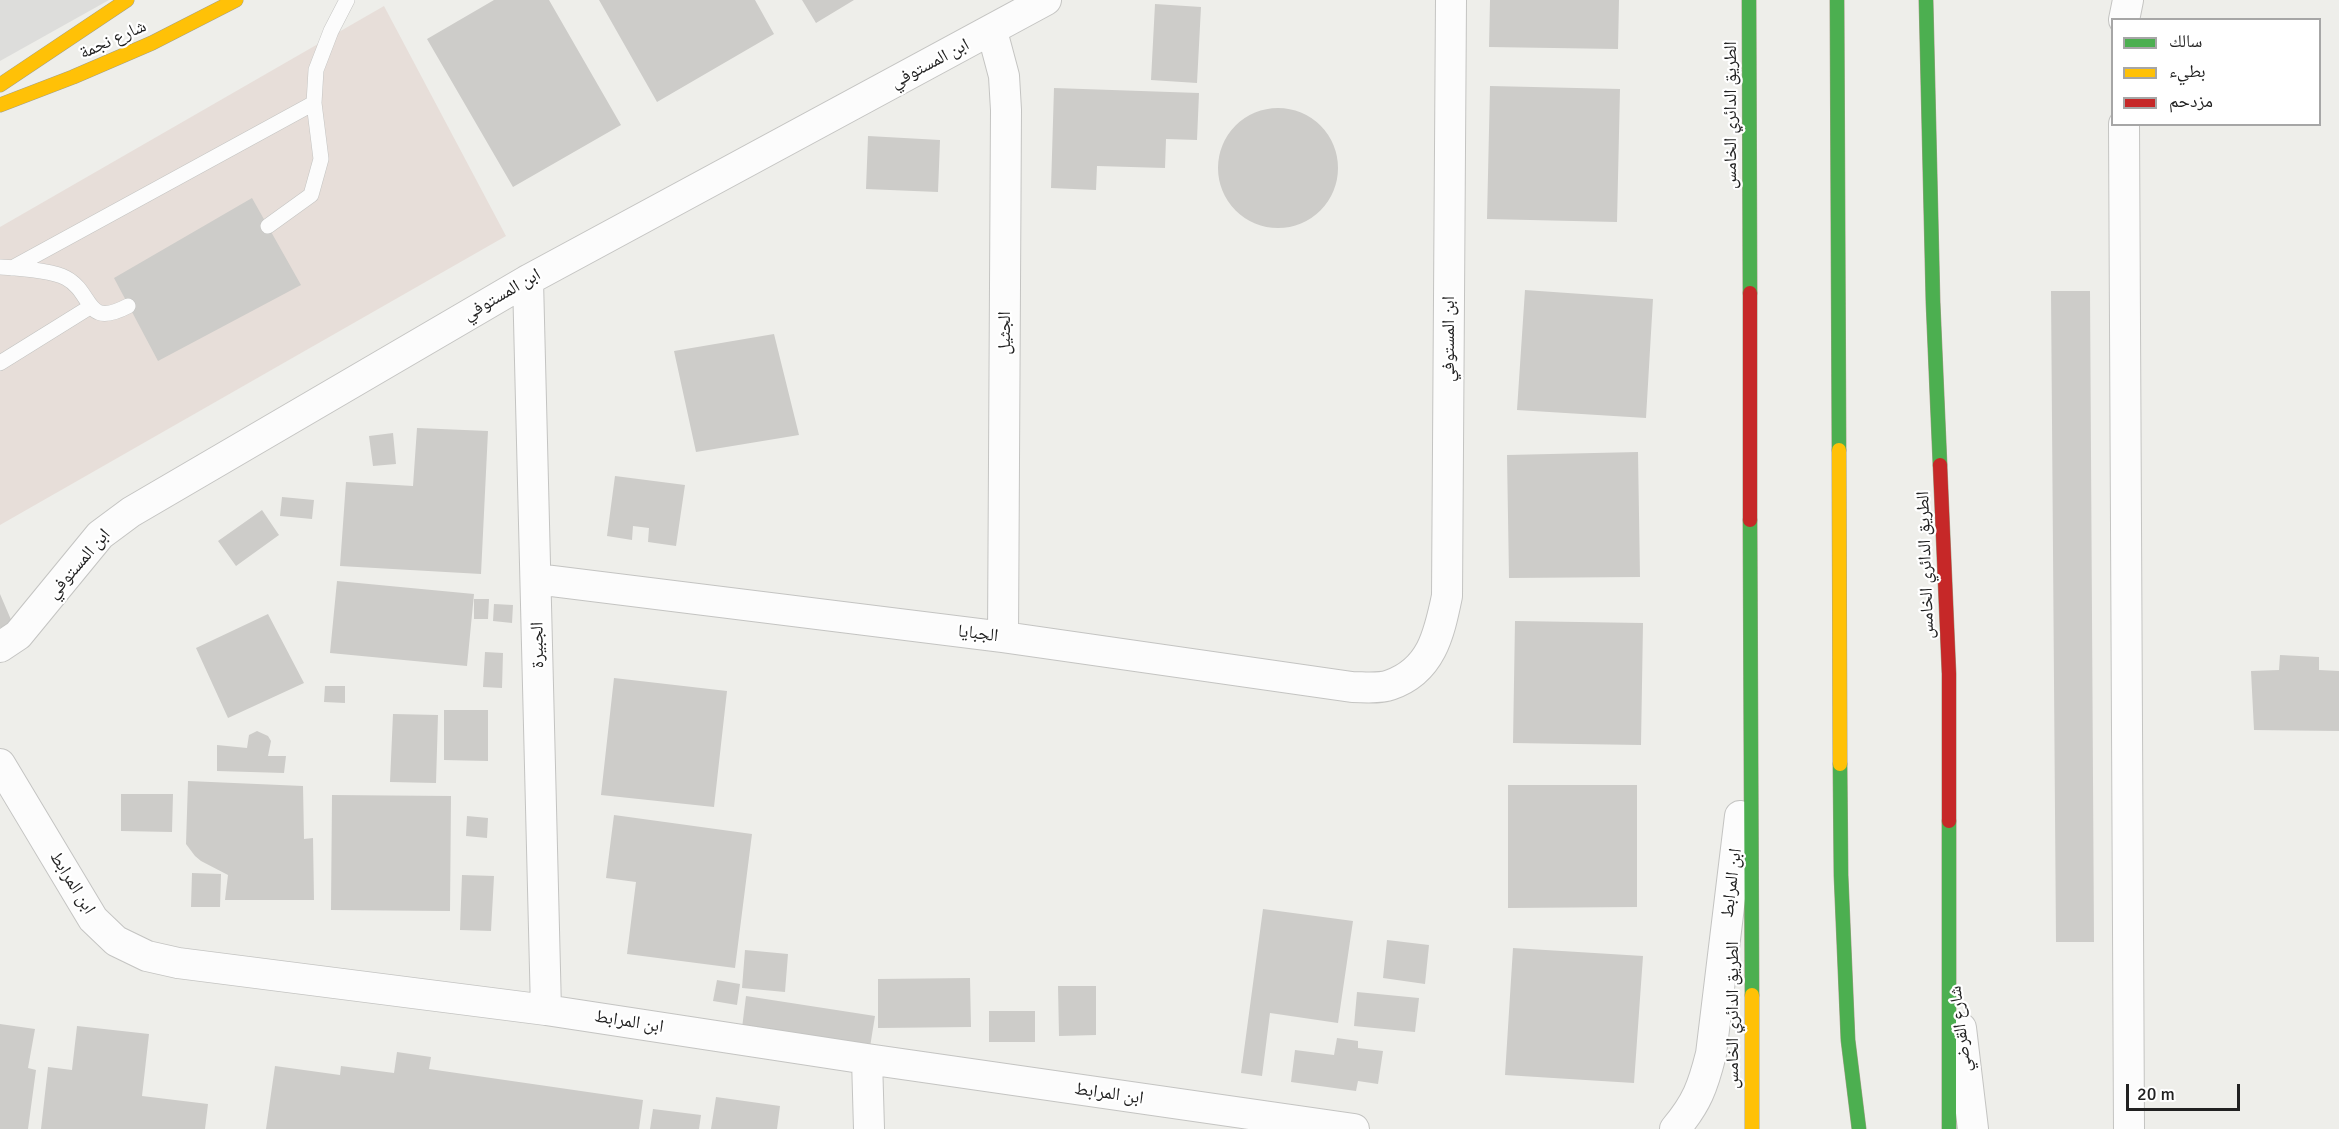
<!DOCTYPE html>
<meta charset="utf-8">
<style>
body{margin:0}
#map{position:relative;width:2339px;height:1129px;overflow:hidden;background:#eeeeea;font-family:Signika,"Noto Naskh Arabic",sans-serif}
canvas{display:block}
.legend{position:absolute;left:2111px;top:18px;width:210px;height:108px;box-sizing:border-box;background:#fff;border:2px solid #a6a6a6;margin:0;padding:8px 10px;list-style:none;font-size:18px;color:#212121}
.legend li{display:flex;align-items:center;gap:12px;height:30px}
.legend b{width:30px;border:2px solid #a6a6a6}
.scale{position:absolute;left:2126px;top:1084px;width:114px;height:27px;box-sizing:border-box;border:3px solid #212121;border-top:0;padding-left:8px;font-size:18px;line-height:21px;white-space:nowrap;color:#212121;-webkit-text-stroke:4px #fff;paint-order:stroke}
</style>
<div id="map">
<canvas width="2339" height="1129"></canvas>
<ul class="legend">
<li><b style="height:8px;background:#4caf50"></b>سالك</li>
<li><b style="height:8px;background:#ffc107"></b>بطيء</li>
<li><b style="height:8px;background:#c62828"></b>مزدحم</li>
</ul>
<div class="scale">20 m</div>
</div>
<script>
const context = document.querySelector('canvas').getContext('2d');
context.lineJoin = 'round';
function fill(path, color) { context.fillStyle = color; context.fill(path, 'evenodd'); }
function trace(path, color, width, dash) { context.strokeStyle = color; context.lineWidth = width; context.lineCap = dash ? 'butt' : 'round'; context.setLineDash(dash || []); context.stroke(path); }
function write(font, color, halo, rows, align = 'center') {
  context.font = font + ' Signika,"Noto Naskh Arabic",sans-serif'; context.lineWidth = 4.5; context.setLineDash([]); context.textBaseline = 'middle'; context.strokeStyle = halo; context.fillStyle = color; for (const [text, x, y, turn = 0] of rows) {
    context.save(); context.translate(x, y); context.rotate((+turn || 0) * Math.PI / 180); context.textAlign = isNaN(turn) ? turn : align; if (halo) context.strokeText(text, 0, 0); context.fillText(text, 0, 0); context.restore();
  }
}
fill(new Path2D(`
 M0 0H109L0 61Z`), '#dddddb');
fill(new Path2D(`
 M384 6 506 236 0 525V227Z`), '#e7ded9');
fill(new Path2D(`
 M494 0H549L621 125 513 187 427 39Z
 M599 0H755L774 34 657 102Z
 M802 0H854L816 23Z
 M1490 0H1619L1618 49 1489 47Z
 M1155 4 1201 7 1197 83 1151 80Z
 M1490 86 1620 89 1617 222 1487 219Z
 M1054 88 1199 93 1197 140 1166 139 1165 168 1097 166 1096 190 1051 188Z
 M1218 168a60 60 0 1 1 120 0a60 60 0 1 1-120 0Z
 M868 136 940 140 938 192 866 189Z
 M252 198 301 285 158 361 114 278Z
 M1525 290 1653 299 1646 418 1517 410Z
 M2051 291H2090L2094 942H2056Z
 M774 334 799 435 696 452 674 351Z
 M417 428 488 431 481 574 340 566 346 482 413 486Z
 M393 433 396 464 373 466 369 436Z
 M1638 452 1640 577 1509 578 1507 455Z
 M615 476 685 485 676 546 648 542 649 528 633 526 632 540 607 536Z
 M282 497 314 500 312 519 280 516Z
 M262 510 279 535 236 566 218 541Z
 M337 581 474 594 467 666 330 653Z
 M0 594 12 622 0 628Z
 M474 599H489L488 619H474Z
 M494 604 513 605 512 623 493 621Z
 M268 614 304 683 228 718 196 648Z
 M1515 621 1643 623 1641 745 1513 743Z
 M485 652 503 653 502 688 483 687Z
 M2280 655 2319 657V670L2339 671V731L2254 730 2251 671 2279 670Z
 M614 678 727 691 714 807 601 795Z
 M325 686H345V703L324 702Z
 M444 710H488V761L444 760Z
 M393 714 438 715 436 783 390 782Z
 M257 731 268 736 271 741 268 756H286L284 773 217 771V745L247 748 249 735Z
 M188 781 303 786 304 839 313 838 314 900H225L228 875 201 861 195 856 186 844Z
 M1508 785H1637V907L1508 908Z
 M121 794H173L172 832 121 831Z
 M332 795 451 796 450 911 331 910Z
 M614 815 752 834 735 968 627 954 636 882 606 878Z
 M467 816 488 818 487 838 466 836Z
 M192 873 221 874 220 907H191Z
 M462 875 494 876 491 931 460 930Z
 M1263 909 1353 921 1338 1023 1270 1013 1262 1076 1241 1073Z
 M1387 940 1429 945 1425 984 1383 978Z
 M1513 948 1643 956 1634 1083 1505 1075Z
 M745 950 788 954 785 992 742 988Z
 M970 978 971 1027 878 1028V979Z
 M717 980 740 984 737 1005 713 1001Z
 M1058 986H1096V1035L1059 1036Z
 M1357 992 1419 998 1415 1032 1354 1026Z
 M746 996 875 1016 870 1047 742 1028Z
 M989 1011H1035V1042H989Z
 M0 1024 35 1029 28 1068 36 1070 28 1129H0Z
 M77 1026 149 1034 142 1096 208 1104 205 1129H41L48 1067 72 1070Z
 M1337 1038 1358 1041V1048L1383 1051 1378 1084 1358 1081 1356 1091 1291 1082 1295 1050 1334 1055Z
 M397 1052 431 1057 429 1069 643 1100 639 1129H266L275 1066 340 1075 341 1066 394 1073Z
 M716 1097 780 1106 777 1129H711Z
 M653 1109 701 1115 699 1129H650Z`), '#cdccc9');
const lane = new Path2D(`
 M268 226 311 195 321 159 314 103 316 70 331 31 347 0
 M0 267C17 268 51 270 66 278 94 293 84 329 128 306
 M12 268 314 103
 M0 363 90 307`);
const street = new Path2D(`
 M2124 20 2128 0
 M992 31 1004 76 1006 110 1003 637
 M2124 124 2129 1129
 M528 280 546 1010
 M536 579 1003 637 1352 687C1364 687 1379 689 1390 685 1431 671 1439 635 1447 596L1451 0
 M0 647 18 635 100 535 131 512 528 280 1046 0
 M0 764 93 919 116 941 147 956 178 963 546 1010 867 1059 1354 1129
 M1961 1028 1973 1129
 M867 1059 869 1129
 M1675 1129C1697 1103 1703 1086 1711 1054L1740 816`);
const fast = new Path2D(`
 M1749 0 1750 293
 M1837 0 1839 450
 M1926 0 1933 302 1940 465
 M1750 520 1752 995
 M1840 764 1841 875 1848 1040 1859 1129
 M1949 821V1129`);
const slow = new Path2D(`
 M0 85 127 0
 M0 105 73 77 152 43 236 0
 M1839 450 1840 764
 M1752 995V1129`);
const jam = new Path2D(`
 M1750 293V520
 M1940 465 1949 674V821`);
trace(lane, '#c4c4c2', 16);
trace(street, '#c4c4c2', 32);
trace(fast, '#a3a088', 15);
trace(slow, '#a3a088', 15);
trace(jam, '#a3a088', 15);
trace(lane, '#fcfcfc', 15);
trace(street, '#fcfcfc', 30);
trace(fast, '#4caf50', 14);
trace(slow, '#ffc107', 14);
trace(jam, '#c62828', 14);
write('18px', '#212121', '#fff', [
 ["شارع نجمة",113,40,-24],
 ["ابن المستوفي",930,64,-28],
 ["الطريق الدائري الخامس",1731,115,-90],
 ["ابن المستوفي",502,295,-30],
 ["الجثيل",1005,333,-90],
 ["ابن المستوفي",1449,339,-90],
 ["ابن المستوفي",79,564,-49],
 ["الطريق الدائري الخامس",1926,565,-92],
 ["الجبايا",978,634,7],
 ["الجبيرة",538,645,-91],
 ["ابن المرابط",72,883,58],
 ["ابن المرابط",1732,883,-83],
 ["الطريق الدائري الخامس",1733,1015,-90],
 ["ابن المرابط",629,1022,9],
 ["شارع القرضي",1961,1029,-97],
 ["ابن المرابط",1109,1094,8]
]);
</script>
